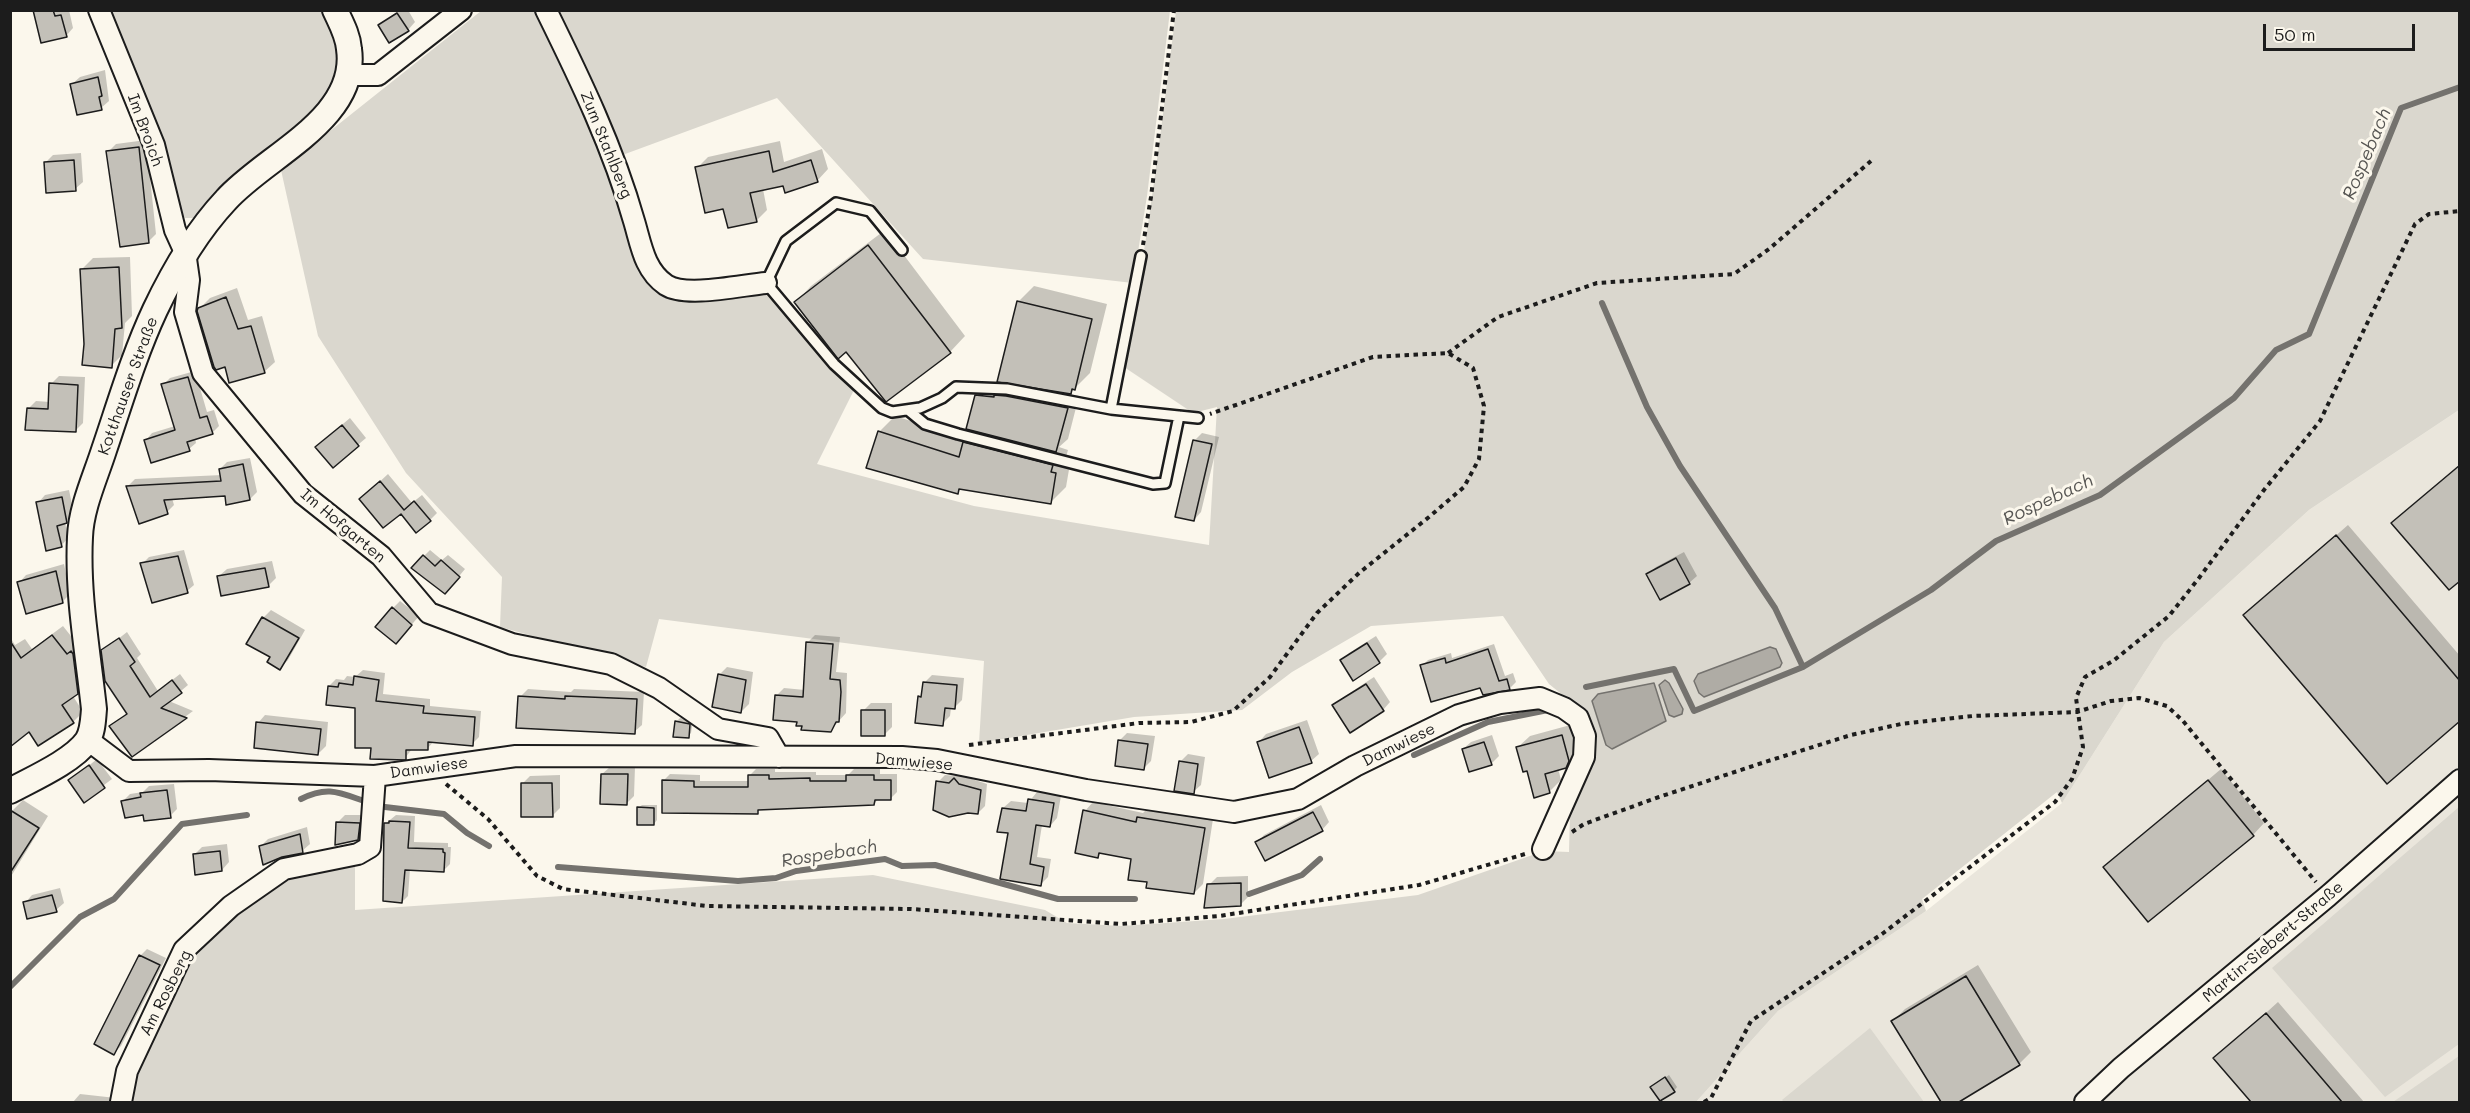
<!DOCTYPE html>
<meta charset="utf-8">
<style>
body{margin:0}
#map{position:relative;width:2470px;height:1113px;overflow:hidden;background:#fbf7ec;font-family:Mali,sans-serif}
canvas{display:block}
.frame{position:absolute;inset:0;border:12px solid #1c1c1c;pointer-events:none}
.scale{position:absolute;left:2263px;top:24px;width:152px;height:27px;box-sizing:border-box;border:3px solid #1c1c1c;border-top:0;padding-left:8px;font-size:18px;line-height:21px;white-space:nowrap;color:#1c1c1c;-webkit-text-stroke:4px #fbf7ec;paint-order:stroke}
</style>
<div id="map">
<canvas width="2470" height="1113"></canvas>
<div class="frame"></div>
<div class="scale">50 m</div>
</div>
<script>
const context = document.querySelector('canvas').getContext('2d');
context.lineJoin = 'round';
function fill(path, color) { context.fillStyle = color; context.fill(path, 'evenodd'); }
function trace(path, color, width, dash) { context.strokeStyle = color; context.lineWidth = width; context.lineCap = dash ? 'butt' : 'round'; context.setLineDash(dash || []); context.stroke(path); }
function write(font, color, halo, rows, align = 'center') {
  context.font = font + ' Mali,sans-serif'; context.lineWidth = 6; context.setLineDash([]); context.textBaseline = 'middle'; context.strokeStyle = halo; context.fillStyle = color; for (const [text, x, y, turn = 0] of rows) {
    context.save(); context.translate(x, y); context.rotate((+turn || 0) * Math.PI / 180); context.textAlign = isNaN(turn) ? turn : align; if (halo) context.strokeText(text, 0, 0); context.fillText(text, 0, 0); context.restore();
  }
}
fill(new Path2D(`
 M2459 410V1102H1696L1778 1011 1926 911 2062 803 2164 642 2309 510Z`), '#eae6dc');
fill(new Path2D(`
 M108 11H326L338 39 337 68 331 89 302 124 200 218H185L170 201Z
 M481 11H535L587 100 666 288 766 285 856 386 817 464 974 506 1209 545 1217 407 1193 413 1124 367C1147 249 1161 130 1176 11H2459V410L2309 510 2164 642 2062 803 2057 792 1922 899 1926 911 1778 1011 1696 1102H129L136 1077 194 956 236 914 287 876 355 862V910L873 875 1045 910 1067 923 1122 926 1224 919 1418 895 1544 851 1569 852 1570 812 1595 743 1585 713 1549 684 1503 616 1371 626 1292 672 1242 710 1134 717 979 743 984 661 659 619 646 667 500 627 502 577 406 473 318 336 281 170Z
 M552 11H1170L1147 196 1133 283 923 259 777 98 617 157Z
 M2459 807V1044L2385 1097 2272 968Z
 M1870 1028 1924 1102H1784L1782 1100Z
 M2459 1056V1102H2392H2393Z`), '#dad7ce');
const water = new Path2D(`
 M1770 647 1776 649 1782 663 1780 667 1704 697 1699 693 1694 681 1698 674Z
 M1665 680 1669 683 1683 709 1682 714 1674 717 1669 715 1659 685Z
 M1654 683 1666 721 1612 749 1606 745 1592 701 1598 694Z`);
fill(water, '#afaca5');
trace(water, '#74726e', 1.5);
fill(new Path2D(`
 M35 10H69L73 28 66 36Z
 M399 10H408L415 22 408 30 380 25Z
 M105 70 109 101 101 108 72 84 80 77Z
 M146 140 156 234 148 242 108 152 116 144Z
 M780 141 784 162 822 149 828 169 817 181 763 189 767 210 756 221 724 207 697 168 708 157Z
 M81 153 83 182 75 189 45 163 53 155Z
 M885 230 965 336 950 352 846 350 796 302 811 286Z
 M130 257 132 316 125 323 122 355 111 366 85 344 82 269 93 258Z
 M1034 286 1107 304 1090 373 1069 394 1079 396 1068 439 1059 447 1068 450 1066 457 1071 458 1066 487 1050 503 962 488 958 492 879 432 895 416 968 439 977 430V395L989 383 1006 386 1009 382 1018 302Z
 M237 288 248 320 262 316 275 362 264 372 226 365 199 309 210 298Z
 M195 371 207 412 214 410 219 426 212 433 195 438 196 443 189 449 146 440 152 433 175 426 163 385 170 378Z
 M59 376 85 377 83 423 75 431 28 409 36 401 50 402 51 384Z
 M350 418 366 438 333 466 325 439Z
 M1202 433 1219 437 1201 512 1194 520V441Z
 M250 458 257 492 250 499 226 494 172 498 174 505 167 512 128 486 135 479 222 475 220 469 227 462Z
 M388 474 412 503 422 495 437 513 430 520 361 499Z
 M69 490 74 514 65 522 68 538 61 546 38 503 45 495Z
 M2348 525 2460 656V719L2245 615Z
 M184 550 194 585 187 591 142 564 149 557Z
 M430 550 442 560 448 555 465 569 451 586 424 556Z
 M1684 552 1697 576 1689 583 1648 574 1656 567Z
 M272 561 276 578 268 586 219 576 227 569Z
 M64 564 70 594 63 601 19 583 26 575Z
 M400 601 419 616 403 635 393 608Z
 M271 610 305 630 288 660 280 668 272 657 248 644 264 617Z
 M63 626 78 645 87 682 73 696 83 712 73 722 10 703V637L15 645 25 639 32 649Z
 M127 632 141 654 137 658 158 691 180 674 188 685 169 701 193 711 133 755 111 726 128 712 103 651Z
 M815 635 840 637 836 672 847 673 846 713 830 731 803 725 777 695 784 688 805 690 808 642Z
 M1376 636 1387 654 1379 662 1353 679 1342 660 1349 653Z
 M1494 644 1505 676 1513 673 1516 682 1510 688 1484 694 1481 686 1422 666 1428 660 1451 653 1452 658Z
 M727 667 753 672 749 704 741 712 713 706 720 674Z
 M363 670 385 673 383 694 430 699V706L481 711 479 737 472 744 434 741 427 749H412L405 758 372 747 357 706 329 686 336 679 344 680 347 676 355 677Z
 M932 675 964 678 962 700 954 708H951L950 716 942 724 920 697 923 693 925 682Z
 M1374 677 1390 702 1383 710 1334 705 1342 698Z
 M528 689 571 692 574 689 644 692 642 725 634 732 520 697Z
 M871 703H892V727L884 735 863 711Z
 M265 715 328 722 326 746 318 754 258 723Z
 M680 718 693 721 691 733 688 736 676 722Z
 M1307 720 1319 754 1311 761 1259 742 1266 734Z
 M1574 724 1577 754 1565 767 1558 768 1561 780 1549 792 1528 769 1518 747 1530 736Z
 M1127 733 1155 736 1151 761 1143 769 1120 740Z
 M1492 735 1499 756 1491 764 1463 749 1471 742Z
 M1188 754 1205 757 1201 785 1193 792 1180 762Z
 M97 759 112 779 84 800 70 781Z
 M610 767H635L634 796 627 803 602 774Z
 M756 769H775V772H816V775H848L854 769H880V774H897V792L891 798H879L874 804 760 809 757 812 663 781 670 774 700 775V781H750V775Z
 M2221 769 2264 823 2253 835 2105 867Z
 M962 773 966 777 987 784 985 806 978 813 938 782 945 775 957 776Z
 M560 775V808L552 816 523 783 530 776Z
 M174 784 177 809 170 816 144 813 123 801 130 794 143 792 149 786Z
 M1037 792 1061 796 1057 818 1050 826 1042 825 1037 857 1051 859 1048 877 1041 884 1010 832 1003 808 1011 801 1028 803Z
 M23 800 48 816 10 878V813Z
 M1093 802 1143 813 1147 809 1213 819 1203 884 1194 893 1149 881 1133 858 1102 852 1098 856 1085 811Z
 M642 805H657V820L654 824 638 808Z
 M1321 805 1329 822 1322 830 1257 843 1264 835Z
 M345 815H367L366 831 358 838 337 823Z
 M396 815 415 816 414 842 448 843V847H451L450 864 444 870 410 869 408 896 402 902 385 824Z
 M307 827 310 844 302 851 260 847 268 839Z
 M227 844 229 862 222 870 194 855 202 847Z
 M1248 876V897L1241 904 1209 885 1217 877Z
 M60 888 64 903 56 910 25 903 32 895Z
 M147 949 166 958 121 1046 114 1053 140 956Z
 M1978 965 2031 1052 2019 1064 1956 1102H1943L1893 1021 1905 1009Z
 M2278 1002 2364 1102H2253L2216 1058Z
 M1669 1075 1677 1087 1674 1091 1656 1084Z
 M80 1094 116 1098 115 1102H73Z`), '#0003');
trace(new Path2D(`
 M1602 303 1647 407 1680 466 1775 608 1803 667
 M1586 687 1674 669 1694 711 1803 667 1931 590 1996 541 2100 495 2234 398 2276 350 2309 334 2401 108 2460 87
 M1414 755 1488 722 1548 710
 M301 799C327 786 338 792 364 801
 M385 807 444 814 467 833 489 846
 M558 867 738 881 776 878 796 871 885 859 902 866 935 865 1058 899H1135
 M1249 894 1302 875 1320 859
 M10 987 80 917 114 899 182 824 247 815`), '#74726e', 6);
const building = new Path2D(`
 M33 10H53L55 16 61 15 67 37 41 43Z
 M397 13 409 31 389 43 378 25Z
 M98 77 102 96 99 97 102 110 77 115 70 84Z
 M139 147 149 243 120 247 106 151Z
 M769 151 773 172 811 160 818 182 785 193 783 186 750 193 757 222 728 228 723 209 705 213 695 167Z
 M74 160 76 191 46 193 44 162Z
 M868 245 951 353 886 402 846 352 838 359 794 302Z
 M119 267 122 328 115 329 112 368 82 365 84 344 80 269Z
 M226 297 238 329 251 326 265 373 229 383 225 367 216 370 214 367 197 311 198 308Z
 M1017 301 1092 319 1075 390 1072 389 1071 394 997 382Z
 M188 377 200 418 207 416 213 434 187 442 190 451 151 463 144 440 175 430 161 384Z
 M49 383 78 385 76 432 25 430 27 408 48 409Z
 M975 395 994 397V395L1006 396 1068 408 1056 452 966 429Z
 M342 425 359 446 333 468 315 447Z
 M878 431 959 457 963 442 1053 465 1051 472 1056 473 1051 504 959 489 958 494 866 468Z
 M1193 440 1212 444 1194 521 1175 517Z
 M243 464 250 500 226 505 225 496 164 500 168 514 139 524 126 486 221 481 219 469Z
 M2460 465V581L2449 590 2391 523Z
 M380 481 404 510 414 501 431 521 416 533 401 514 383 528 359 499Z
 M62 497 67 523 57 526 62 547 46 551 36 502Z
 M2336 535 2460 681V721L2387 784 2243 615Z
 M423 555 435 566 441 560 460 577 445 594 411 568Z
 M178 556 188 593 152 603 140 563Z
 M1676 558 1690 584 1660 600 1646 574Z
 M265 568 269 587 221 596 217 576Z
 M56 571 63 603 26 614 17 582Z
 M392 607 412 625 396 644 375 627Z
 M262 617 299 638 280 670 267 662 270 657 246 644Z
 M52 635 67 654 71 651 73 654 78 694 62 705 74 723 38 746 29 732 10 747V641L21 658Z
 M119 638 135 662 130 666 150 697 172 680 182 693 161 708 187 718 132 757 109 726 127 714 105 681 101 650Z
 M806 642 833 644 830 679 840 680 841 692 839 722H836L831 732 801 730 802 726H796L797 722 773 720 775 695 803 697Z
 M1367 643 1380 663 1353 681 1340 660Z
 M1488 649 1499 681 1507 679 1510 690 1483 695 1480 688 1431 702 1420 665 1445 658 1446 663Z
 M718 674 746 680 741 713 712 707Z
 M354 676 379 680 376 701 424 706 423 713 475 717 473 746 428 742V750H406V760L370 759 371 748H355V708L326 705 328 686 338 687 339 683 353 685Z
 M923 682 957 685 955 709 945 708 943 726 915 723 918 696 921 697Z
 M1366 684 1384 711 1350 733 1332 705Z
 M518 696 565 699V696L637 699 635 734 516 728Z
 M861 710H885V736H861Z
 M675 721 690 724 689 738 673 737Z
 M256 722 321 729 318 755 254 748Z
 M1299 727 1312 763 1269 778 1257 742Z
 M1562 735 1569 761 1566 768 1545 774 1550 793 1534 798 1527 771 1523 772 1516 747Z
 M1118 740 1148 744 1144 770 1115 766Z
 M1484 742 1492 765 1469 772 1462 749Z
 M1179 761 1198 764 1194 794 1174 791Z
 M89 765 105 788 84 803 68 780Z
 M601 774H628L627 805 600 804Z
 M748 775H769V779L810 778V781H846V775H874V780H891V800H875L874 805 758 810V814L662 813V780L694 781V787H748Z
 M954 778 959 784 981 790 978 814 968 813 949 817 933 810 936 781 949 783Z
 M2208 780 2254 836 2148 922 2103 867Z
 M521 783H552L553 817H521Z
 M167 790 171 818 144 821 143 815 125 818 121 801 141 797 140 793Z
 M1028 799 1054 803 1050 827 1036 825 1030 864 1044 867 1041 886 1000 879 1008 833 997 832 1002 808 1026 811Z
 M637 807 654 808V825H637Z
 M10 810 39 828 10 873Z
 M1083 810 1136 822 1137 817 1205 828 1194 894 1146 888 1147 882 1128 880 1131 859 1099 853 1098 858 1075 853Z
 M1313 812 1323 831 1265 861 1255 842Z
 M389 821 410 822 408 848 443 849V852L445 853 444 872 405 870 402 903 383 901 384 823H389Z
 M336 822 360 823 358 840 335 845Z
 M300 834 303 853 282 857 263 865 259 846Z
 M220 851 222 871 195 875 193 854Z
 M1241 883V906L1204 908 1207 884Z
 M52 895 57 912 27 919 23 902Z
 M139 955 160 965 114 1055 94 1044Z
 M1966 976 2020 1065 1959 1102H1941L1891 1021Z
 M2266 1013 2342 1102H2251L2213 1058Z
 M1665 1077 1675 1092 1660 1101 1650 1087Z`);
fill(building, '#c3c0b8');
trace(building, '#1c1c1c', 1.5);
const service = new Path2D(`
 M902 250 870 211 836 203 786 241 766 283 834 364 882 408 892 412 920 408 942 398 956 387 1007 389 1111 409 1198 418
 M1111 409 1141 256
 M908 410 925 424 958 434 1153 484 1165 483 1179 416`);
const minor = new Path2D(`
 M99 10 154 145 175 230 185 252 189 280 185 312 203 373 303 494 381 556 429 613 512 644 611 664 659 688 718 729 768 738 779 757
 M546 10C580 79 613 147 634 221 641 244 644 270 666 285 686 298 742 285 766 283
 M349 75H378L461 10
 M88 740 129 771 209 770 375 776 516 756 902 757 937 760 1086 790 1234 812 1298 799 1355 766 1459 715 1500 703 1540 698 1564 708 1578 718 1585 736 1584 757 1543 849
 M121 1102 127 1071 184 950 231 906 284 869 358 854 370 847 375 776
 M2085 1102 2121 1068 2328 896 2460 780`);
const tertiary = new Path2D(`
 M10 791C32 779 73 761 87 741 93 732 93 720 94 709 88 653 77 594 80 537 81 508 95 478 104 450 120 403 134 355 155 310 174 270 196 232 226 200 265 156 359 119 349 49 348 35 341 23 335 10`);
trace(service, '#1c1c1c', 14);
trace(minor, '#1c1c1c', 24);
trace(tertiary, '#1c1c1c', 28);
trace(new Path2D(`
 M1143 245 1151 197 1174 10
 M1448 353 1498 317 1597 283 1734 274 1769 249 1871 161
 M969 745 1139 723 1191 722 1233 711 1270 677 1317 613 1359 573 1429 517 1464 487 1479 459 1484 406 1473 368 1448 353 1373 357 1210 414
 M446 784 488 819 537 876 563 889 707 906 911 909 1121 924 1219 916 1419 885 1525 854
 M1572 832 1584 824 1659 797 1765 762 1851 735 1901 724 1973 716 2077 712 2111 701 2139 698 2167 706 2183 721 2316 882
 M1704 1102 1711 1098 1751 1021 1882 934 2055 802 2072 779 2083 747 2076 698 2085 677 2113 661 2169 616 2199 578 2264 490 2320 421 2415 224 2429 214 2460 211`), '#1c1c1c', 4, [4.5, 4.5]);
trace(service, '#fbf7ec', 9);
trace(minor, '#fbf7ec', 20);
trace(tertiary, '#fbf7ec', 24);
write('16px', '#1c1c1c', '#fbf7ec', [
 ["Im Broich",145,130,70],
 ["Zum Stahlberg",606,145,68],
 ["Kotthauser Straße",128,386,-70],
 ["Im Hofgarten",343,526,40],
 ["Damwiese",1399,745,-26],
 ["Damwiese",914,762,5],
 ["Damwiese",429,768,-8],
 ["Martin-Siebert-Straße",2273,942,-40],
 ["Am Rosberg",166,993,-63]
]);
write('italic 18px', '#575653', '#fbf7ec', [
 ["Rospebach",2367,154,-67],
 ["Rospebach",2048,500,-25],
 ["Rospebach",829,854,-9]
]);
</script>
